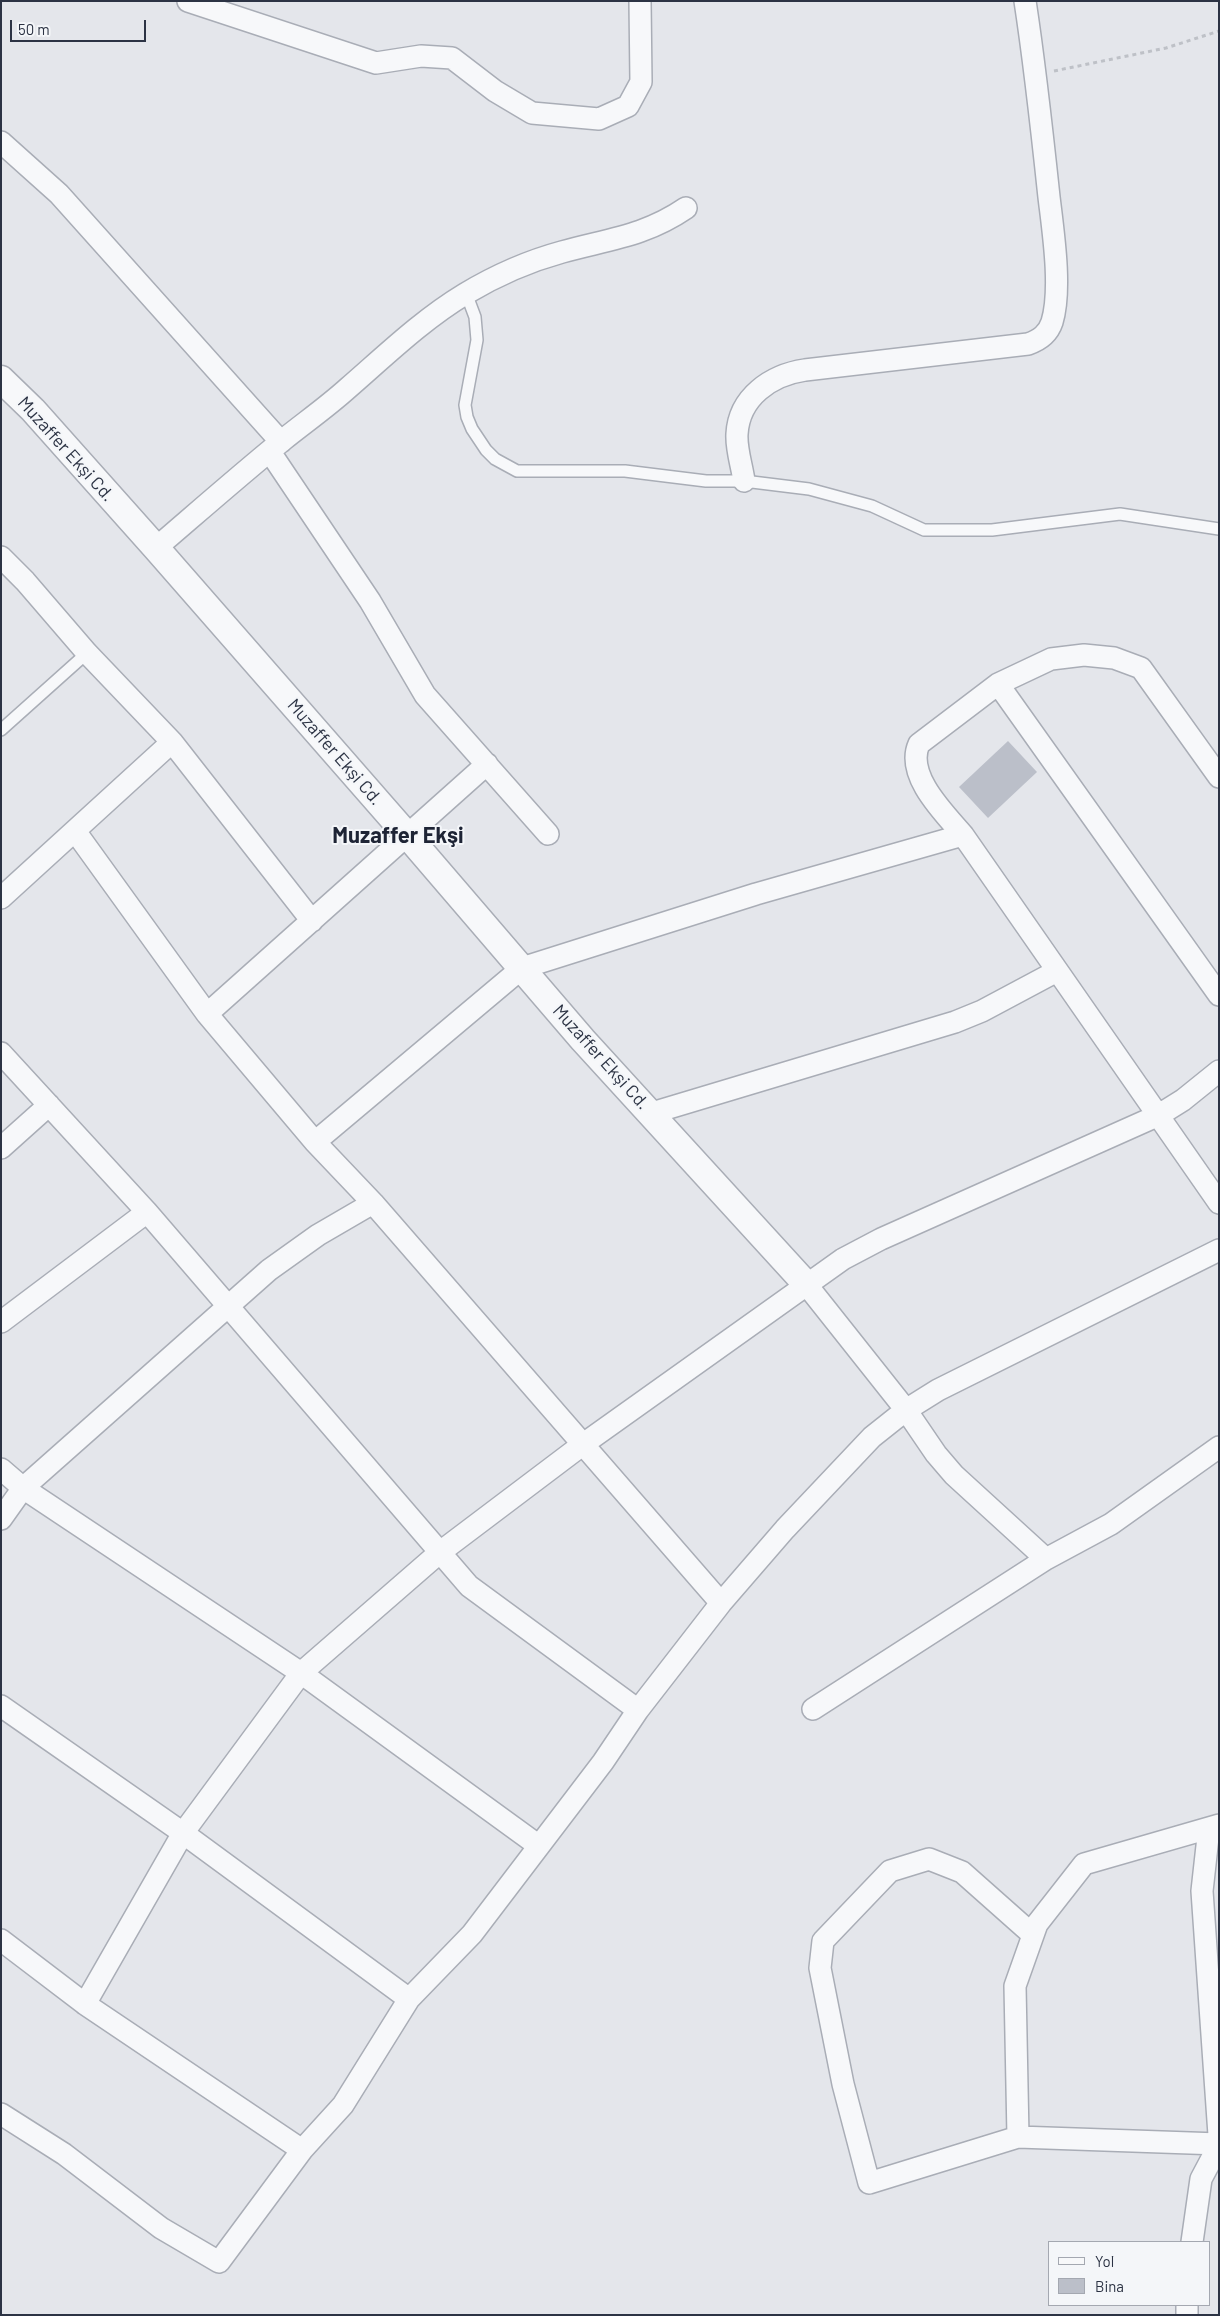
<!DOCTYPE html>
<meta charset="utf-8">
<style>
body{margin:0}
#map{position:relative;width:1220px;height:2316px;overflow:hidden;background:#e4e6eb;font-family:Barlow,sans-serif}
canvas{display:block}
.frame{position:absolute;inset:0;border:2px solid #2c3344;pointer-events:none}
.legend{position:absolute;left:1048px;top:2241px;width:162px;height:65px;box-sizing:border-box;background:#f4f6f9;border:1px solid #a4a8b1;margin:0;padding:6px 9px;list-style:none;font-size:15px;color:#2c3344}
.legend li{display:flex;align-items:center;gap:10px;height:25px}
.legend b{width:25px;border:1px solid #a4a8b1}
.scale{position:absolute;left:10px;top:20px;width:136px;height:22px;box-sizing:border-box;border:2px solid #2c3344;border-top:0;padding-left:6px;font-size:15px;line-height:18px;white-space:nowrap;color:#2c3344;-webkit-text-stroke:4px #f4f6f9;paint-order:stroke}
</style>
<div id="map">
<canvas width="1220" height="2316"></canvas>
<div class="frame"></div>
<ul class="legend">
<li><b style="height:6px;background:#f7f8fa"></b>Yol</li>
<li><b style="height:14px;background:#bbbfc9"></b>Bina</li>
</ul>
<div class="scale">50 m</div>
</div>
<script>
const context = document.querySelector('canvas').getContext('2d');
context.lineJoin = 'round';
function fill(path, color) { context.fillStyle = color; context.fill(path, 'evenodd'); }
function trace(path, color, width, dash) { context.strokeStyle = color; context.lineWidth = width; context.lineCap = dash ? 'butt' : 'round'; context.setLineDash(dash || []); context.stroke(path); }
function write(font, color, halo, rows, align = 'center') {
  context.font = font + ' Barlow,sans-serif'; context.lineWidth = 4; context.setLineDash([]); context.textBaseline = 'middle'; context.strokeStyle = halo; context.fillStyle = color; for (const [text, x, y, turn = 0] of rows) {
    context.save(); context.translate(x, y); context.rotate((+turn || 0) * Math.PI / 180); context.textAlign = isNaN(turn) ? turn : align; if (halo) context.strokeText(text, 0, 0); context.fillText(text, 0, 0); context.restore();
  }
}
fill(new Path2D(`
 M1008 741 1037 772 988 818 959 787Z`), '#bbbfc9');
const service = new Path2D(`
 M466 293 475 317 477 340 465 405 467 417 472 429 486 450 495 459 517 471H625L706 481H744L809 489 872 506 924 530H992L1120 514 1219 529
 M1 730 87 653`);
const minor = new Path2D(`
 M188 1 376 63 421 56 452 58 495 91 532 113 599 119 628 106 641 82 640 1
 M1 142 59 194 281 442
 M270 452 370 601 425 695 548 834
 M744 481C742 466 736 449 737 434 739 397 771 375 805 370L1028 344C1040 340 1048 334 1052 322 1062 289 1053 231 1049 197 1042 131 1035 66 1025 1
 M156 548C198 512 240 475 283 440 304 423 327 407 348 388 386 355 422 320 465 294 495 276 529 261 562 252 609 239 645 236 686 208
 M1 557 25 581 87 653 172 742 312 921
 M998 684 1219 995
 M1219 777 1141 668 1114 658 1084 655 1051 659 998 684 919 744C905 775 944 813 963 835L1219 1203
 M75 831 207 1014 315 1142 373 1203 721 1603
 M1 898 172 742
 M207 1014 487 764
 M1 1053 147 1212 469 1586 638 1710
 M652 1113 955 1022 982 1011 1057 971
 M315 1142 522 968 756 894 963 835
 M1 1148 49 1105
 M806 1284 906 1410 936 1454 954 1475 1046 1559
 M1 1322 147 1212
 M1 1469 23 1488 301 1673 539 1846
 M1 1519 23 1488 269 1270 318 1235 373 1203
 M1 1706 183 1833 409 1999
 M813 1709 1046 1559 1111 1524 1219 1447
 M1209 1828 1202 1891 1219 2135
 M1033 1935 962 1872 929 1859 890 1871 823 1941 820 1968 843 2084 869 2183 1018 2137 1219 2144
 M1 1940 85 2004 302 2150
 M85 2004 183 1833 301 1673 439 1553 582 1445 843 1259 881 1239 1159 1115 1183 1100 1219 1071
 M1 2114 64 2154 161 2228 219 2262 302 2150 343 2105 409 1999 472 1934 603 1762 638 1710 721 1603 785 1529 872 1437 906 1410 938 1390 1219 1250
 M1018 2137 1015 1986 1037 1924 1084 1864 1219 1825
 M1192 2242 1201 2179 1219 2145
 M1187 2315V2305`);
const tertiary = new Path2D(`
 M1 379 33 410 156 548 407 835 583 1040 806 1284`);
trace(service, '#a9adb6', 14);
trace(minor, '#a9adb6', 24);
trace(tertiary, '#a9adb6', 29);
trace(new Path2D(`
 M1054 71 1166 48 1219 31`), '#bec1c7', 3, [4, 4]);
trace(service, '#f7f8fa', 11);
trace(minor, '#f7f8fa', 21);
trace(tertiary, '#f7f8fa', 26);
write('18px', '#2c3344', '#f4f6f9', [
 ["Muzaffer Ekşi Cd.",66,449,48],
 ["Muzaffer Ekşi Cd.",335,752,49],
 ["Muzaffer Ekşi Cd.",601,1057,48]
]);
write('bold 22px', '#1e2435', '#f4f6f9', [
 ["Muzaffer Ekşi",398,836]
]);
</script>
